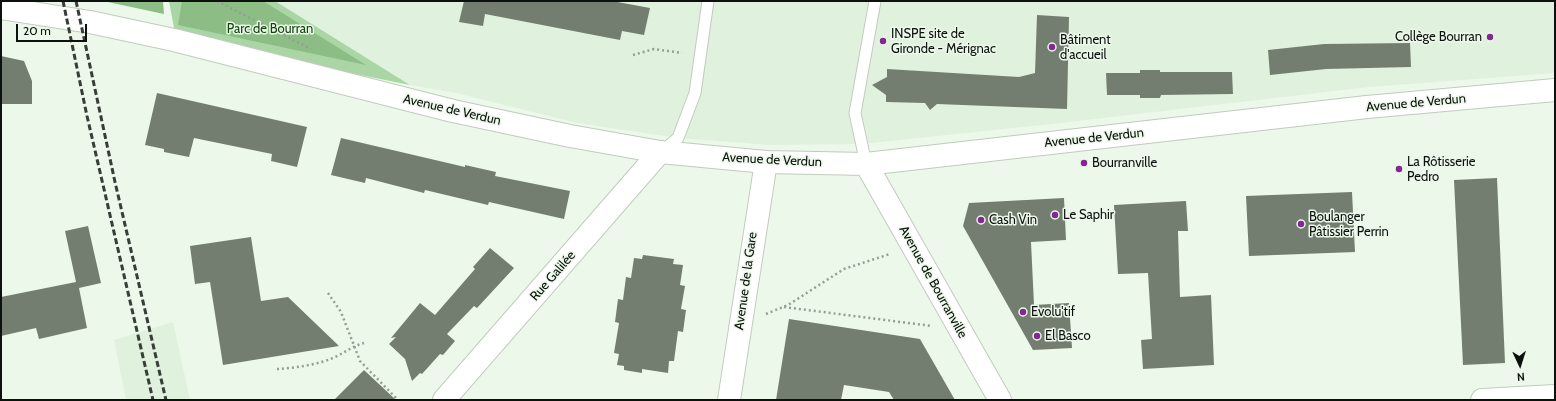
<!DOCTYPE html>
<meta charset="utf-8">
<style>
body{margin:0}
#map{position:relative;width:1556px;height:401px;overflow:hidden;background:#ecf8ea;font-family:Cabin,sans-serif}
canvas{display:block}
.frame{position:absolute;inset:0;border:2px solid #0d110d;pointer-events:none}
.north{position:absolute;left:1500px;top:345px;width:40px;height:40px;-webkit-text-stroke:3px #ecf8ea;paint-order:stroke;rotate:176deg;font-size:11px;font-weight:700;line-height:16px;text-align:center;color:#0d110d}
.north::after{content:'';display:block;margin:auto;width:14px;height:18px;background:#0d110d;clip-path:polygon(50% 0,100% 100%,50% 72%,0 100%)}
.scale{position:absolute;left:16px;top:24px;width:71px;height:18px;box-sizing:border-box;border:2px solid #0d110d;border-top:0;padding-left:5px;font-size:12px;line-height:14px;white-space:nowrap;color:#0d110d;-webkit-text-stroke:3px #ecf8ea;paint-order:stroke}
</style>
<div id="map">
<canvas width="1556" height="401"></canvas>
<div class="frame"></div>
<div class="north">N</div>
<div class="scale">20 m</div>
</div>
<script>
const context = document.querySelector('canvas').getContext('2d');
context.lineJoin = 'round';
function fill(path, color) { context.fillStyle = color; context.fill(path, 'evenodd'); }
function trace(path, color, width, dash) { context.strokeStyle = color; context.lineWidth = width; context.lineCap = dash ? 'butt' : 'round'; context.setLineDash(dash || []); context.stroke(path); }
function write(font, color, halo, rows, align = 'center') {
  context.font = font + ' Cabin,sans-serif'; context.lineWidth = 3; context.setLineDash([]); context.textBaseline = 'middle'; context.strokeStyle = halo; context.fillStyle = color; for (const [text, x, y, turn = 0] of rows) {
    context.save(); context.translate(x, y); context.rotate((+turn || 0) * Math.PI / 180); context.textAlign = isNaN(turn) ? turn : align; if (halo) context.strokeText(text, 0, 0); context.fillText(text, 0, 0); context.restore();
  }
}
fill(new Path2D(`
 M275 1H1555V73L1369 87 1061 123 861 144 770 145 678 138 577 123 456 93 410 85Z
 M173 322 190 400H126L114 340Z`), '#e0f2dd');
fill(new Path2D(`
 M169 1H275L410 85 291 61 175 33Z`), '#aad5a5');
fill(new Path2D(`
 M103 1H163L164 14Z
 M182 1H263L366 65 178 25Z`), '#8bbd85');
fill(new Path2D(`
 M464 1H612L650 8 644 35 622 31 620 40 485 14 483 26 459 22Z
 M1037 15 1069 17 1067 109 937 104 930 110 925 103 886 102V95L872 85 887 77V69L1019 77 1035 73Z
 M1410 43 1411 67 1326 69 1270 75 1268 50 1324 44Z
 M1 56 24 61 32 81V104H1Z
 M1140 70H1160V72H1232L1233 94 1161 95 1160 98H1140V95H1107L1106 73H1140Z
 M157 93 307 127 297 167 271 161 272 154 194 138 189 157 164 152V149L145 145Z
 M341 138 465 167V165L496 172 495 176 570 191 564 219 489 202 488 205 425 190 424 193 366 178 365 183 331 175Z
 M1497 178 1505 363 1463 365 1454 180Z
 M1352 192 1355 252 1249 256 1246 196Z
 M1064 198 1066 240 1031 242 1034 305 1069 303 1072 348 1033 350 963 226 969 203Z
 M1186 201 1188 231H1178L1180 297 1211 295 1214 365 1143 369 1141 340 1152 339 1148 273 1118 274 1114 205Z
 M88 226 101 283 79 288 87 328 39 339 36 328 1 336V297L76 282 65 231Z
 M251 237 261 301 288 297 339 346 223 365 210 282 195 284 190 246Z
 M490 248 514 268 477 308 474 306 447 334 455 341 443 355 440 354 422 374 420 373 412 381 405 359 389 344 396 337 391 338 420 303 435 315 475 269 473 267Z
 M643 255 674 259 673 264 683 265 680 285 685 286 681 309 686 310 683 332 678 331 674 361H669L668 373 642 369V373L624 370V366L617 365 619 354 614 353 619 323 615 322 618 299 623 300 626 277 631 278 634 258 642 259Z
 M789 319 920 339 955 400H894L889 392 844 385 841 400H776Z
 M364 370 396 400H334Z`), '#737e71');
const lane = new Path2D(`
 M661 152 678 138 695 93 708 1
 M866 164 855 113 875 1`);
const street = new Path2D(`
 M444 400 660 152
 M729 400 766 162
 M1482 400 1555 396`);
const secondary = new Path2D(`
 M1 8 90 22 174 40 453 111 570 136 660 152 766 162 866 164 1367 107 1555 90
 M866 164 1000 400`);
trace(lane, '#c0ccbe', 13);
trace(street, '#c0ccbe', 24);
trace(secondary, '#c0ccbe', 24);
trace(new Path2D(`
 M217 1 311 49
 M633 55 654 49 682 53
 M328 293 341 312 360 361 398 400
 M784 307 932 326
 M766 314 788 305 844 269 890 254
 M277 369C295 368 316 365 333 358 344 353 353 346 364 343`), '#959e94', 2.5, [2, 3]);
trace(lane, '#fff', 11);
trace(street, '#fff', 22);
trace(secondary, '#fff', 22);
trace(new Path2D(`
 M63 1 87 116 153 400
 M76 1 115 182 166 400`), '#373d37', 3, [6, 3]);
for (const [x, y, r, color] of [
 [1490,37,4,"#842793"],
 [883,41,4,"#842793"],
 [1052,47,4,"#842793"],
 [1084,163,4,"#842793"],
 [1399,169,4,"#842793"],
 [1055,215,4,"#842793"],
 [981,220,4,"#842793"],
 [1301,224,4,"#842793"],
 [1023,312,4,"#842793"],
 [1037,336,4,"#842793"]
]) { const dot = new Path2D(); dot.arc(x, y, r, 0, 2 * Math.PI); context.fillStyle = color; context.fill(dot); trace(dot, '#ecf8ea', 1.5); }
write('13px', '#11440c', '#ecf8ea', [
 ["Parc de Bourran",270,29]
]);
write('13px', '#0d110d', '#ecf8ea', [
 ["INSPE site de",891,34],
 ["Gironde - Mérignac",891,49],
 ["Collège Bourran",1482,37,"right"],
 ["Bâtiment",1060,40],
 ["d'accueil",1060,55],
 ["La Rôtisserie",1407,162],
 ["Pedro",1407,177],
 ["Bourranville",1092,163],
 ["Le Saphir",1063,215],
 ["Boulanger",1309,217],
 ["Pâtissier Perrin",1309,232],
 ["Cash Vin",989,220],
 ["Evolu'tif",1031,312],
 ["El Basco",1045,336]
], 'left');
write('13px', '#0d110d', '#ecf8ea', [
 ["Avenue de Verdun",1416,103,-5],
 ["Avenue de Verdun",452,110,13],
 ["Avenue de Verdun",1094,138,-6],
 ["Avenue de Verdun",772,160,3],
 ["Rue Galilée",553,276,-49],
 ["Avenue de la Gare",746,281,-82],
 ["Avenue de Bourranville",933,282,61]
]);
</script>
